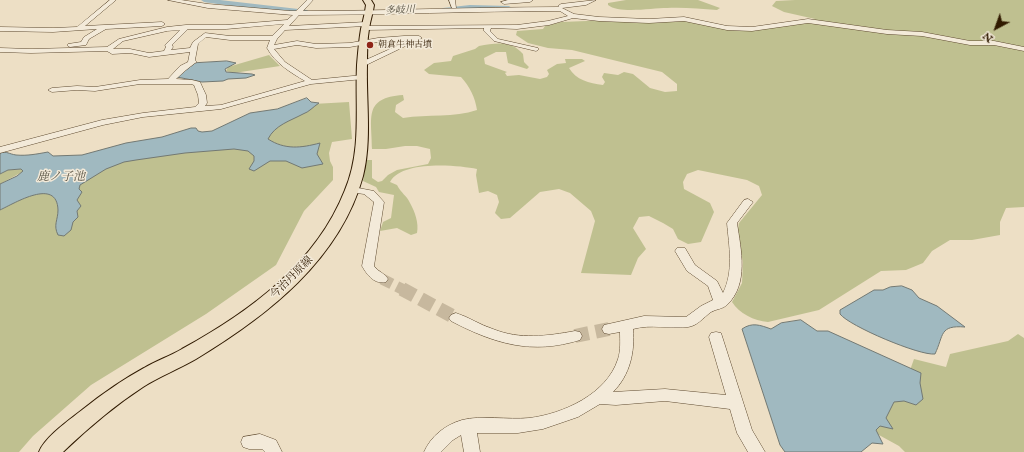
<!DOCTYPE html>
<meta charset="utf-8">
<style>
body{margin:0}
#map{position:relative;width:1024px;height:452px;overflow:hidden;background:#eddfc5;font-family:"IM FELL English",serif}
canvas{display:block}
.north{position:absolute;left:976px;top:8px;width:40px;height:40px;-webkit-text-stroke:3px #f3ead9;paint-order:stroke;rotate:221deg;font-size:11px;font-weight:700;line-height:16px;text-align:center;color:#301a00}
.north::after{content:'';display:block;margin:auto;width:14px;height:18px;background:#301a00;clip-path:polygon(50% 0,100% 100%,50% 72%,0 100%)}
</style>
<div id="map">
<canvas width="1024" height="452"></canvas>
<div class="north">N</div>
</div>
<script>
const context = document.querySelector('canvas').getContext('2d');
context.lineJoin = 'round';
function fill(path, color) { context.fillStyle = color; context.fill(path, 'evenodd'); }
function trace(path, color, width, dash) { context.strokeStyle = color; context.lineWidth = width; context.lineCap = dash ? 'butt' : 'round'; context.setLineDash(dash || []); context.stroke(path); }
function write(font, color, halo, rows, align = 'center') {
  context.font = font + ' "IM FELL English","Noto Serif JP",serif'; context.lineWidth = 3; context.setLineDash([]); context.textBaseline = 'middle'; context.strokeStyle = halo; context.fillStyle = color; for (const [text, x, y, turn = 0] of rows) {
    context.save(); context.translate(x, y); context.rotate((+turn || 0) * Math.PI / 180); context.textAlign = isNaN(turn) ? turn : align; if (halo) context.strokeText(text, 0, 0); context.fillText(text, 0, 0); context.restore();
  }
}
fill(new Path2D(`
 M626 0H698L720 8 717 10C700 9 684 7 667 8 652 8 619 14 608 5V3Z
 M795 0H1024V207L1006 208 1000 222V235L972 240H950L932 251 923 263 906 270 881 271 819 310 768 322C754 321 739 313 732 302L742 283 743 262 737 234 739 223 762 195 759 186 747 180 698 170 687 174 683 182 684 189 710 203 714 212 701 242 688 244 678 239 673 229 663 223 649 216 639 217 633 228 646 249 638 258 631 275 581 273 595 221 591 211 570 193 559 189 540 192 510 218 501 219 495 213 499 202 497 195 488 191 479 193 476 175 477 169C457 165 402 160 390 182L397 185C401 193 407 196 410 203 415 212 419 223 417 233L411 235 397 228 380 231 383 222 391 218 394 195 379 192 376 187 363 181 366 160H372V178L378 182 382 181 388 175 397 170 428 164 431 158 430 149 417 146H405L386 149H372C372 117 363 98 403 95L404 100 396 105 395 112 403 118C428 114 454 118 477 110 475 97 470 87 461 77L429 74 424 70 434 63 451 61 453 56 475 49 479 46C496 43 511 40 523 54L524 62 529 67 527 69 508 63 506 52H496L484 58 485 64 507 72 505 73 507 76 519 75 540 79 547 77 549 74 547 70 557 64 566 63 565 59H582L585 61 569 68C576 80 589 83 603 85L605 82 602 77 604 73 618 75 624 72 633 74 650 88 665 92 677 91V84L662 72 572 50 548 48 528 43 516 35 517 31 543 29 545 26 561 22 612 20 667 22 683 20 749 30 812 22 815 19 784 12 772 6 776 1Z
 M269 55 280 66 234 73 226 71 228 67Z
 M349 102 352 139 332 142 329 153 330 161 333 167V180L304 211 276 265 206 314 91 385 33 436 19 452H0V207L128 156 243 144 283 151 263 142V135L313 104Z
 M21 169 24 171 0 184V174L8 170Z
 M1018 334 1024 338V452H905L899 446 868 429 909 373 914 359 946 367 950 354 1008 341Z`), '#bfc090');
const water = new Path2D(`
 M227 61 236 63 225 69 226 72 252 74 255 75 246 78 228 79 223 81 202 82 177 77 195 63Z
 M307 98 311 102 319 103C313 107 309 112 303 114 290 121 275 125 268 139 285 150 301 148 320 143L317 154 323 164 302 168 286 161H270L254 171 249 169 254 161V156L248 151 234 149 185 153 136 160 124 162 106 169 80 185 79 189 82 192 77 200 81 206 77 211 78 217 73 222 71 230 64 236 58 235C53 225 58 220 58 210 57 177 15 203 0 210V184L17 176 23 171 21 169 8 170 0 174V153C7 151 9 154 16 155 27 156 37 154 48 152L53 156 82 155 126 143 162 137 191 128H196L198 131 202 132 212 131 250 113 277 109Z
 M902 286 912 290 919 298 937 306 965 327C939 325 944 335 935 354 920 356 849 326 840 314V310L874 290H883L890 287Z
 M801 320 817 331H828L921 373 920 383 923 399 916 405 904 401 894 402 886 418 893 429 880 426 876 430 883 444 872 443 861 452H785L780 445 742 329C752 322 760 325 771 329L781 323Z`);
fill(water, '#a0b9c0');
trace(water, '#737973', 1);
fill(new Path2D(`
 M201 0H220L307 10 310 12C304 17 219 4 204 2Z
 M470 5 509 6 512 8 509 10 470 9 443 12 440 10 443 8Z`), '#a0b9c0');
trace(new Path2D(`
 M382 279 404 290`), '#c7b89e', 11, [11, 5.5]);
trace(new Path2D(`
 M402 289 456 318
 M575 336 609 329`), '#c7b89e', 14, [14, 7]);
const minor = new Path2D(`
 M110 0H116L85 26 162 22 165 24 162 26 106 29 89 39 86 45 70 47 68 46V44L81 42 84 37 97 29 53 32 0 31V27L53 28 77 27Z
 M168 0H181L208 4 290 11H296L307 0H313L303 11C388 11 474 7 559 7L558 6 561 4 596 0 586 5 562 8 574 14 599 17 649 19 684 17 727 26 752 27 808 19 887 30 922 32 970 41H994L1024 47V51L994 45H970L922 36 887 34 808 23 752 31 727 30 684 21 649 23 599 21 573 18 549 25 517 29 491 28 490 31 498 39 538 48V50L536 51 494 41 484 31V28L365 30 362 28 365 26 517 25 548 21 568 16 560 11C473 11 386 15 299 15L289 26 366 22 369 24 366 26 285 30 277 39 274 45 297 41 316 44 350 43 378 38 404 36H419L422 38 362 67 358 65 359 63 410 40 378 42 350 47 316 48 297 45 274 49 285 62 312 80 363 75 367 77 363 79 311 84 221 109 143 117 103 125 0 153V147L102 120 143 113 195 107 199 103 198 95 194 85 191 84H140L95 91 77 90 52 92 48 90 52 88 77 86 95 87 140 80 168 79 180 66 188 62 190 52 149 57 130 53 112 54 107 51 31 53 0 52V48L31 49 107 47 119 39 167 27 186 25H226L287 20 293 15 208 8ZM284 24 272 36H230L205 33 193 42 190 48 171 50 173 47 172 45 188 29H226ZM180 30 165 45 166 47 164 51 149 53 130 49H113L123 41 167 31ZM206 37 230 40H270L267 48C276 64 290 72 305 81L221 105 205 106 207 103 206 95 200 82 192 80 176 79 186 70 195 63 197 62 195 60 198 44Z
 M449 0H455L456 8H452Z
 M508 0H533L530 2 504 4 501 2Z
 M353 187 374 191 384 202 374 266C378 272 385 273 388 279L386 282C375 285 367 275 362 266L374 202 364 194 349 192 348 190 349 188Z
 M748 199 753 202 737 223C741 250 749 284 727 305 723 309 716 309 711 312 703 318 697 326 688 327 669 329 651 324 633 329 635 352 630 375 613 392L665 389 726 395 709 337 711 333 716 332 721 333 752 430 765 452H748L737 433 730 409 665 401 616 405 600 404 578 417 543 429 518 433H477L480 452H464L461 435 453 440 441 452H424C431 436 445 425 462 420 481 415 508 420 529 418 563 414 607 394 618 359 621 350 620 340 620 332L609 334 604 333 602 329 604 325 644 316 686 317 701 306 713 300 708 286 687 271 675 251 677 248H685L695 265 717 281 723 293C734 271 729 246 727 223L744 200Z
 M456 313C469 317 480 325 493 329 520 340 547 336 575 331L580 332 582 336 580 340C532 355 495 344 451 321L449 318 451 315Z
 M260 434 276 440 282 452H265L262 449H249L243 447 241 442 243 437Z`);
const major = new Path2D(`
 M363 0H371L374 5C373 13 370 21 369 29 367 40 367 53 367 65 366 102 372 140 363 176 340 260 267 316 196 359 179 369 160 376 143 387 114 406 88 428 63 452H39C45 437 68 421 82 410 101 395 122 380 144 368 156 361 170 356 182 349 249 312 316 264 345 190 362 150 355 107 357 65 358 53 359 40 361 29 363 21 365 13 366 5Z`);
trace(minor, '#5f4b31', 1);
trace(major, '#301a00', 2);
fill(minor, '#f3ead9');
fill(major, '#eddfc5');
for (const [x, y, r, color] of [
 [370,45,4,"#8f2418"]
]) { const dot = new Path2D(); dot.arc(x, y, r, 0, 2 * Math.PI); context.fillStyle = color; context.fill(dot); trace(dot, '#f3ead9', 1.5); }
write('9px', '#301a00', '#f3ead9', [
 ["朝倉牛神古墳",378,45]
], 'left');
write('italic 10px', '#575243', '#f3ead9', [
 ["多岐川",400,11,-3]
]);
write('11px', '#301a00', '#f3ead9', [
 ["今治丹原線",292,278,-45]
]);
write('italic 12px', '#575243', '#f3ead9', [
 ["鹿ノ子池",61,178]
]);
</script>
